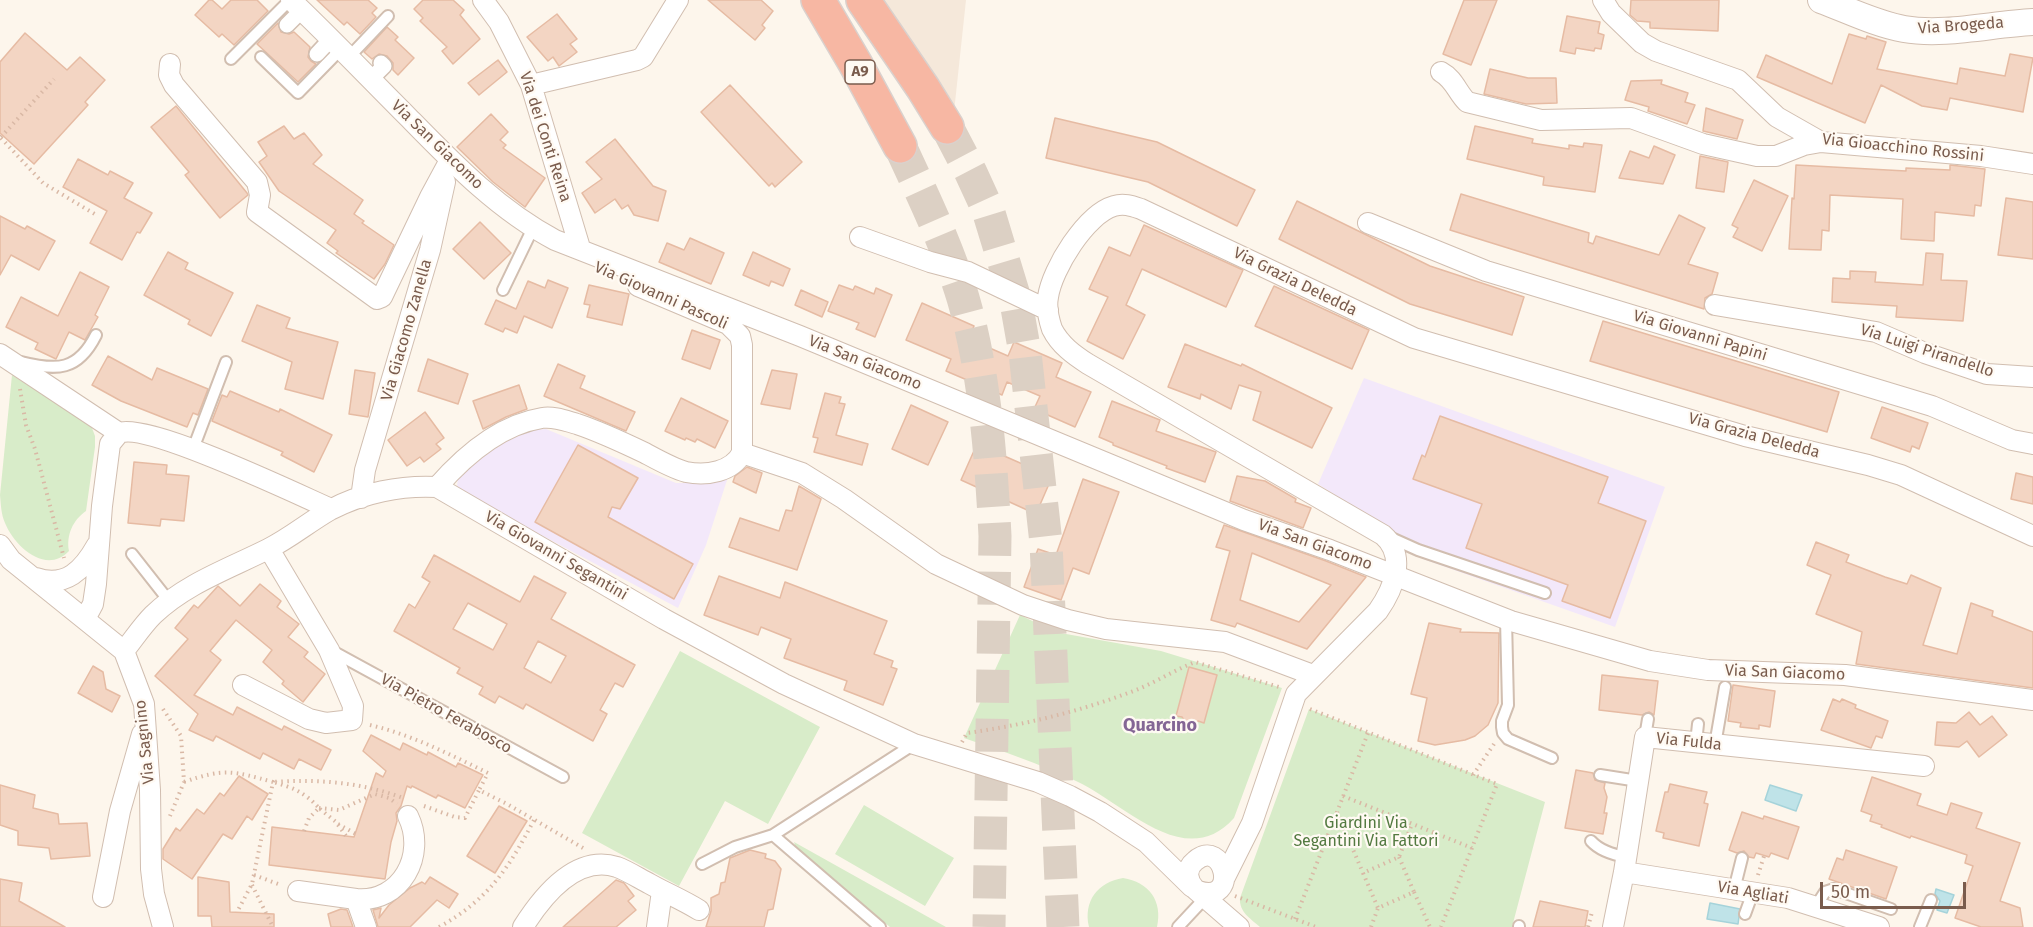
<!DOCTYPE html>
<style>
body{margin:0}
#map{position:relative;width:2033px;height:927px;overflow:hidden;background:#fdf6ec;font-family:"Fira Sans",sans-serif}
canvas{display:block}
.scale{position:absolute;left:1820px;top:882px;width:146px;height:27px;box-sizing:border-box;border:3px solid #7a5c4d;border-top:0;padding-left:8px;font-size:18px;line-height:21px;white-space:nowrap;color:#7a5c4d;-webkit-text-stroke:4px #fffaf3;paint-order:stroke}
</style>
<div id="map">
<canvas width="2033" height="927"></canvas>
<div class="scale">50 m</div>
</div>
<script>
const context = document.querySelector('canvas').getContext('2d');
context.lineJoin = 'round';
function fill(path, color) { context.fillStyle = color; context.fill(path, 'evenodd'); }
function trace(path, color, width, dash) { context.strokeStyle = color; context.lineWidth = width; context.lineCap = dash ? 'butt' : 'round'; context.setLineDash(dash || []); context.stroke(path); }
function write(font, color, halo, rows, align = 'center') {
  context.font = font + ' "Fira Sans",sans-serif'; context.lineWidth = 4.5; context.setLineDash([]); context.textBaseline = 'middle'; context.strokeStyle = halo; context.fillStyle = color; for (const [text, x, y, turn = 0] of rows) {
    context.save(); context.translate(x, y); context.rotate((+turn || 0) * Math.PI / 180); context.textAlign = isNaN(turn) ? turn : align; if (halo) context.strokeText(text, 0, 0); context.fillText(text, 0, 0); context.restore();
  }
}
fill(new Path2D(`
 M874 0H966L954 112Z`), '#f5e8da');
fill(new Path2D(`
 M1364 378 1665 487 1615 627 1423 559 1418 550 1407 542 1318 484Z
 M546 429 676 483H710L728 477 706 545 678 608 468 496 457 486 458 477 464 470 503 441 531 430Z`), '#f3e8fa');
fill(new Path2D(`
 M12 375 86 422 92 428 95 436V447L86 511C73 520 66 535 69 551 46 575 15 547 5 523 1 514 1 505 0 495Z
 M1020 615 1055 632 1161 651 1282 688 1234 818C1185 873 1124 803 1076 781 1040 764 1002 751 964 738Z
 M680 651 820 727 768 824 725 801 679 886 582 833Z
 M1309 709 1545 802 1512 927H1260C1250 918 1239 912 1240 898Z
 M864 805 954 858 925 906 835 854Z
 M794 842 946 927H890L796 848Z
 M1123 878C1149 882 1163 901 1157 927H1089C1083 901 1098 882 1123 878Z`), '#d8ecc9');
const water = new Path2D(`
 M1770 785 1802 795 1796 811 1765 800Z
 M1936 889 1954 895 1947 913 1937 910 1940 901 1935 894Z
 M1710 903 1740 909 1738 924 1707 919Z`);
fill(water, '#bfe3e8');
trace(water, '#a5d3da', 1.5);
const building = new Path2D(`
 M209 0H212L222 9 231 0H257L268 11 234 45 222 34 219 37 195 15Z
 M317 0H368L377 8 372 13 376 17 360 34 347 22 344 25Z
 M423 0H453L464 10 460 15 480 39 453 64 442 51 447 47 420 21 423 18 414 9Z
 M708 0H761L773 11 762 25 765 28 755 40Z
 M1464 0H1497L1471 65 1443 54Z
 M1631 0H1719L1718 31 1650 28V22L1637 21 1630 15Z
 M557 14 577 39 570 44 577 52 559 66 553 57 548 61 527 37Z
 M1567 16 1600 22 1598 33 1604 35 1601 49 1595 48 1594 51 1576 48 1575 54 1560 51Z
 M278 23 281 32 289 34 294 32 310 47 308 57 311 61 316 64 298 82 257 44Z
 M387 27 398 37 395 40 414 58 398 75 393 70V63L387 56 379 54 372 59 364 52Z
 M25 33 67 70 80 57 105 80 85 102 88 105 34 164 0 133V62Z
 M1849 34 1866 39 1867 36 1886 42 1877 69 1957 84 1960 68 2005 76 2010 54 2033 58 2023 112 1950 98 1947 110 1922 106 1881 85 1865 123 1757 77 1766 55 1832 84Z
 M498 60 507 72 479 95 468 83Z
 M1490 69 1528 78H1556L1557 103 1526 104 1484 94Z
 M1662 80 1661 84 1688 93 1685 102 1695 105 1687 124 1648 111 1649 107 1625 100 1631 81Z
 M730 85 802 162 775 187 772 183 769 186 701 112Z
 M176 106 247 193 248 195 220 218 185 175 189 172 151 127Z
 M1706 108 1743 120 1737 139 1703 131Z
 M491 114 508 132 500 140 506 145 503 148 545 178 525 207 493 182 457 147Z
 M1055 118 1157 142 1255 190 1237 226 1148 182 1046 158Z
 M284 126 294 139 304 133 322 155 313 164 363 200 354 214 364 221 362 223 394 245 385 264 374 279 336 253 338 251 327 243 336 230 279 191 259 162 267 156 258 142Z
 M1475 126 1533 139 1532 143 1569 149V145L1583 147 1584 143 1602 145 1595 192 1543 185 1544 177 1467 159Z
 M615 139 653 186 666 191 658 221 634 215 628 205 622 209 615 199 595 213 582 193 602 179 586 162Z
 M1654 146 1675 155 1663 184 1619 178 1630 151 1649 158Z
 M1700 156 1728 162 1724 192 1696 188Z
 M78 159 108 175 110 171 133 183 124 198 152 213 140 233 137 232 122 260 90 243 107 211 63 187Z
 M1796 165 1906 171V168L1950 170V165L1985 169 1981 206 1975 205 1974 216 1935 212 1934 241 1901 239 1903 199 1830 195 1829 231 1822 230 1821 250 1789 249 1792 198 1794 199Z
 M1754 180 1788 196 1762 251 1733 237 1738 228 1732 225Z
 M1461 194 1589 233 1588 242 1593 244 1596 236 1659 255 1679 215 1705 228 1688 264 1718 273 1712 294 1705 298 1704 309 1450 230Z
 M2006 198 2033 202V259L1998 255Z
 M1297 201 1430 266 1524 297 1512 335 1410 304 1279 239Z
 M0 216 25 229 27 226 55 241 39 270 11 255 0 275Z
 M480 222 511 253 484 279 453 249Z
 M1144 225 1243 270 1226 307 1142 269 1126 305 1145 315 1123 359 1087 341 1108 297 1089 289 1109 247 1130 256Z
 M690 238 724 253 711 284 659 262 667 243 684 250Z
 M168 252 188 263 185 269 233 293 211 336 188 324 190 320 144 295Z
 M753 252 790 269 783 286 771 281 769 286 743 275Z
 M1926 253 1943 254 1941 280 1967 281 1963 321 1896 317 1897 306 1832 302 1833 278 1850 279V271L1876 272 1875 282 1923 285Z
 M80 272 109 287 95 315 98 317 85 340 69 332 56 359 35 349 38 343 6 327 21 297 58 316Z
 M548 280 568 288 552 328 524 316 517 333 505 328 503 332 485 324 496 300 516 309 528 281 545 288Z
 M589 285 629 294 622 325 587 317 590 305 584 304Z
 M839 285 853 290 855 286 874 294 876 288 892 295 875 337 856 329 859 323 828 311Z
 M1274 286 1369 330 1352 369 1255 326Z
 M801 290 828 302 822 317 795 305Z
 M922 303 974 326 969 339 1008 356 1014 342 1062 363 1056 377 1091 392 1075 427 1034 409 1040 396 1007 382 1002 395 946 371 951 359 906 340Z
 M257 305 290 318 286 328 338 342 323 399 285 389 292 362 242 341Z
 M1603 321 1839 392 1827 432 1590 361Z
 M692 330 720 340 710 369 682 359Z
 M1185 344 1241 366 1242 364 1332 408 1312 448 1253 420 1261 392 1239 385 1231 409 1201 394 1200 399 1168 387Z
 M108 356 152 380 157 368 208 389 198 415 193 413 187 427 121 401 92 385Z
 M428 359 468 374 458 404 418 391Z
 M558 364 585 376 580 388 635 412 626 431 544 396Z
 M355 370 375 373 368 417 349 414Z
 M772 370 797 374 790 409 761 404Z
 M519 385 527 409 506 417 483 429 473 401Z
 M230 391 279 412 280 409 332 435 314 472 281 455 283 452 212 421 222 395 227 397Z
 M825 393 841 397 839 403 845 404 836 435 868 444 862 465 814 452 818 438 813 437Z
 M681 398 728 421 715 448 697 439 695 442 686 438 685 440 665 431Z
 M1112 401 1160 420 1156 431 1216 452 1205 482 1166 468 1167 466 1113 445V443L1099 437Z
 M911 405 948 422 928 465 892 449Z
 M1882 407 1928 423 1919 449 1912 446 1910 452 1871 438Z
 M425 412 444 438 436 444 441 449 424 462 420 457 407 466 388 440Z
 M1440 416 1608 477 1598 503 1646 521 1610 618 1562 601 1568 585 1466 548 1482 504 1413 479 1422 455 1425 457Z
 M977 444 1052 477 1036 514 961 480Z
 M578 445 638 478 620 509 612 507 608 517 693 564 674 599 535 522Z
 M134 462 167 465 166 474 189 476 184 521 161 519 160 526 128 523Z
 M747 467 762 473 756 493 733 482 735 476Z
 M2016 473 2033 477V504L2011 499Z
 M1237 476 1265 481 1296 499 1295 502 1311 508 1303 528 1230 501Z
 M1083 479 1119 492 1089 574 1073 568 1061 600 1024 587 1038 549 1056 555Z
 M799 486 821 499 797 570 729 547 740 518 779 531 786 510 792 511Z
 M1224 525 1326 561 1366 577 1307 649 1237 623 1235 627 1211 620 1230 551 1216 547ZM1252 553 1331 585 1299 622 1240 600Z
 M1816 542 1849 555 1846 562 1885 577 1907 584 1911 575 1941 588 1923 645 1957 654 1971 603 1993 611 1992 616 2033 632V688L1856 664 1862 632 1816 614 1831 575 1807 565Z
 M434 555 520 602 534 576 566 593 551 619 635 665 623 687 615 683 600 710 607 714 593 741 526 704 523 709 499 696 495 703 479 694 483 687 457 673 460 668 394 631 409 604 415 608 430 582 422 577ZM468 603 507 624 493 650 453 629ZM538 641 566 656 551 683 524 668Z
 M719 576 780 598 785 582 887 621 874 654 893 661 891 667 897 669 883 705 844 690 847 681 784 658 791 639 761 627 758 635 704 615Z
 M260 584 281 601 277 607 299 624 288 637 308 652 304 657 325 674 303 702 282 684 284 681 263 662 272 650 236 620 210 651 221 660 194 695 233 715 237 707 282 730 284 726 331 750 321 770 299 759 294 769 263 753 260 759 216 736 213 741 189 730 198 714 155 676 188 639 175 628 194 605 198 608 218 586 240 606Z
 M1429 623 1461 629 1460 632 1499 633 1498 703 1488 725 1475 736 1465 740 1435 745 1418 741 1427 698 1411 694Z
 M93 666 103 672 106 689 120 696 112 712 78 693Z
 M1189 667 1217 675 1204 723 1198 721 1189 728 1182 717 1176 716Z
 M1602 675 1658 681 1654 715 1649 712 1642 715 1599 710Z
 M1733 685 1775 691 1770 727 1759 725V729L1740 727 1741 723 1728 721Z
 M1833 699 1840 702 1842 699 1856 705 1855 708 1888 721 1882 738 1876 736 1871 748 1821 730Z
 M1969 712 1980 725 1992 716 2007 735 1979 757 1967 741 1959 747 1935 745 1937 722 1956 723Z
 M371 735 400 750 403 743 427 755 428 752 456 767 458 763 483 775 465 808 438 795 436 798 412 786 411 788 407 786 401 806 396 813 397 821 391 842 385 879 269 865 272 827 354 837 376 773 383 777 386 771 363 751Z
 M1576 770 1593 773 1595 780 1605 783 1604 788 1607 797 1604 813H1607L1603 834 1565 828Z
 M239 776 268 794 252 820 247 816 232 839 223 834 192 879 163 859V849L176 828 180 831 197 809 204 814 220 793 224 796Z
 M1872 777 1921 794 1917 805 1947 815 1951 803 1982 813 1976 828 2020 843 2000 901 2020 908 2023 927H1981L1955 918 1973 866 1965 863 1967 855 1911 836 1910 838 1881 827 1882 825 1870 821 1872 815 1861 811Z
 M1670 784 1707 792 1704 803 1708 804 1699 846 1663 838 1664 833 1656 831 1665 792H1668Z
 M0 785 35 795 33 808 58 814 59 824 87 823 90 856 51 859 49 848 18 845V831L0 825Z
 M499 806 527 821 495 873 467 856Z
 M1742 812 1763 819 1764 816 1799 827 1788 859 1771 853 1769 857 1756 853 1754 858 1749 857 1744 851 1737 853 1729 850Z
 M750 850 766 854 765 858 775 861 781 869 773 909 768 910 764 927H706L711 911V898L719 894 721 883 725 882 730 858Z
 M1846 850 1897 867 1886 899 1829 879 1837 858 1843 860Z
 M198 877 229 882 230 912 274 914V927H212L211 916H198Z
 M430 877 458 894 449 908 437 900 410 927H378L373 910 381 908 379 918 389 905 410 888 422 882 425 884Z
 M0 879 22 883 19 901 65 927H0Z
 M616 880 624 883 634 896 628 901 636 910 616 927H563Z
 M1540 901 1588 911 1585 927H1533Z
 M341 909 347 910 353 927H331L328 914Z`);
fill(building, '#f3d5c3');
trace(building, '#e6bba3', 1.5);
trace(new Path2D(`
 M947 127 971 173 988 210 1016 302 1025 353 1046 543 1063 927
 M900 146C923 196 947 245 963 298 985 374 991 457 995 536L989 927`), '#dcd0c4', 33, [33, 16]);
const service = new Path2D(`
 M261 57 298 93 341 49
 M349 57 388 16
 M231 59 290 0
 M503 290 533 228
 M21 362C57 371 78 371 96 335
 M193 449 226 362
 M1389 537 1418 550 1545 593
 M132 554 169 601
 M1506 619 1508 705 1502 721V727L1503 733 1508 739 1552 758
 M332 651 563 777
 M1645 737 1648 719
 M1696 743 1698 724
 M1715 745 1725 687
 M1600 775 1638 781
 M1591 841C1600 851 1614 855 1627 857
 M702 864 735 847 773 835
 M1734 890 1742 858
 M1816 906 1825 892 1834 889 1891 909
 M1745 914 1753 892
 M880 927 773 835 914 744
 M1178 927 1205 898
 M1519 927V926
 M1920 927 1931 900`);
const pedestrian = new Path2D(`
 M287 25 302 10
 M317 54 331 39
 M371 79 384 66 381 63`);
const minor = new Path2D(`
 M291 0C331 38 369 78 408 117 453 163 498 210 555 240L800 336 1244 520 1330 550 1511 621 1650 661 1708 670 1845 675 2033 700
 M483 0 499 22 531 85 580 248
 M1603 0 1611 13 1642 43 1656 51 1738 80 1777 117 1821 142 1981 156 2033 164
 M170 64 169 75 174 85 257 182 260 195 257 212 377 299 382 297 430 197 450 160
 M1441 72C1454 79 1457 92 1467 102L1541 120 1631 118 1703 144 1757 156H1776L1804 145 1821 142
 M531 85 637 60 643 57 678 0
 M1368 223 1486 271 1932 406 2012 440 2033 444
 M860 237 930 262 968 272 1048 310
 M1715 305 1876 332 1925 353 1987 374 2033 377
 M0 354 119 433
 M742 453 802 473 844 499 936 564 1023 605 1068 620 1106 629 1225 642 1313 675
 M437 487C464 456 499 425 542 418 554 416 566 421 577 424 601 432 622 442 645 453 658 460 672 468 686 472 707 476 732 472 742 453V345L740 336 728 324 638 286
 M361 498 365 470 430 250 445 182
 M0 545 11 560 124 651 144 704 150 790 151 869 154 894 163 927
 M36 578C66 588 83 570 97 545
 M85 619 93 604 96 584 102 506 110 444 119 433C147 422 297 494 331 509
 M124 651C133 640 142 626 153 615 185 584 228 569 268 549 290 538 309 522 330 510 362 493 401 485 437 487L664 619 784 684 914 744 1038 782 1070 796 1100 812 1146 842 1192 887
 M243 685 309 719 326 723 352 720 353 706 329 650 269 549
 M1624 872 1788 898 1879 927
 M1225 877 1252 823 1296 694 1378 611C1394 588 1407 556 1383 535L1088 364C1074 355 1060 345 1052 329 1049 320 1046 307 1048 297 1052 269 1086 214 1114 206 1124 203 1132 206 1141 209L1414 338 1745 436 1868 465 1901 475 2033 536
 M298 891 356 899 366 927
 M1198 891C1241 905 1224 836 1195 861 1185 869 1187 881 1195 889L1239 927
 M103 897 120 811 142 734
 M356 899C401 903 427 855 408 816
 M523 927C542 897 576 854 617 867 628 871 640 879 650 884 666 893 683 900 699 910
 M657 927 662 891
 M1613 927 1624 872 1645 737 1924 766`);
const tertiary = new Path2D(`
 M1821 0C1848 10 1876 24 1904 29 1944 36 1992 24 2033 22`);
const motorway = new Path2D(`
 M818 0 855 63 900 146
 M863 0 923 88 947 127`);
trace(service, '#d1beb0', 14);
trace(pedestrian, '#d1beb0', 18);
trace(minor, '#d1beb0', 22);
trace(tertiary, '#d1beb0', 28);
trace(motorway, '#dad1cd', 36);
trace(new Path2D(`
 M1 137 54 79
 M1 138 43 183 98 216
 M20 389 26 425 35 449 64 558
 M163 709 181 736 184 782 170 816
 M1310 709 1497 784 1441 927
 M370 725C412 735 449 754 488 773L479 790
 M962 742 967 733C1024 725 1082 711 1136 690 1156 682 1175 670 1195 662L1279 687
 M1473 775 1494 744
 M184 782C224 768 233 771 273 782L252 884 237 912
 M1343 796 1472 848
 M424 806 455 817 465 818 479 790 507 804 583 848
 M319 808 339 810 375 794 389 798 397 804
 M320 809 336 822 346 836
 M1337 812 1363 873
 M338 824 356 834
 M304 831 309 818 319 808C304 792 294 788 273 782 318 779 360 782 403 798
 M1399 857 1414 892 1378 908 1363 873 1399 857 1412 824
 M254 875 281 885
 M1758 875 1764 856
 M252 885 273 927
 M1414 892 1430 927
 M1235 896 1316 927
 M1295 919 1368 733
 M439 927C488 900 509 868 534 820
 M1371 927 1378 908
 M1588 927 1592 912`), '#d9b8a5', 4, [1.5, 4.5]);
trace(service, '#fff', 10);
trace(pedestrian, '#fff', 15);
trace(minor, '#fff', 20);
trace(tertiary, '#fff', 26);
trace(motorway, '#f7b7a3', 33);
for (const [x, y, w] of [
 [860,72,30]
]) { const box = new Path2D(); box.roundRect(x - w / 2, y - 12, w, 24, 4.5); context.fillStyle = '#fffaf3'; context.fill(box); trace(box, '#7a5c4d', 1.5); }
write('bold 15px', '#7a5c4d', null, [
 ["A9",860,72]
]);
write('16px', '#7a5c4d', '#fffaf3', [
 ["Via Brogeda",1961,26,-4],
 ["Via dei Conti Reina",545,137,72],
 ["Via San Giacomo",437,145,44],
 ["Via Gioacchino Rossini",1903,148,6],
 ["Via Grazia Deledda",1295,282,26],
 ["Via Giovanni Pascoli",661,296,24],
 ["Via Giacomo Zanella",407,330,-74],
 ["Via Giovanni Papini",1700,336,17],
 ["Via Luigi Pirandello",1927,351,18],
 ["Via San Giacomo",865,363,22],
 ["Via Grazia Deledda",1754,436,15],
 ["Via San Giacomo",1315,545,20],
 ["Via Giovanni Segantini",556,556,30],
 ["Via San Giacomo",1785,673,2],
 ["Via Pietro Ferabosco",446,714,29],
 ["Via Sagnino",145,742,-96],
 ["Via Fulda",1689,742,6],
 ["Via Agliati",1753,893,10]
]);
write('16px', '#537a41', '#fffaf3', [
 ["Giardini Via",1366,824],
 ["Segantini Via Fattori",1366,842]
]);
write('bold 18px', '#846695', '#fffaf3', [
 ["Quarcino",1160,726]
]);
</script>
